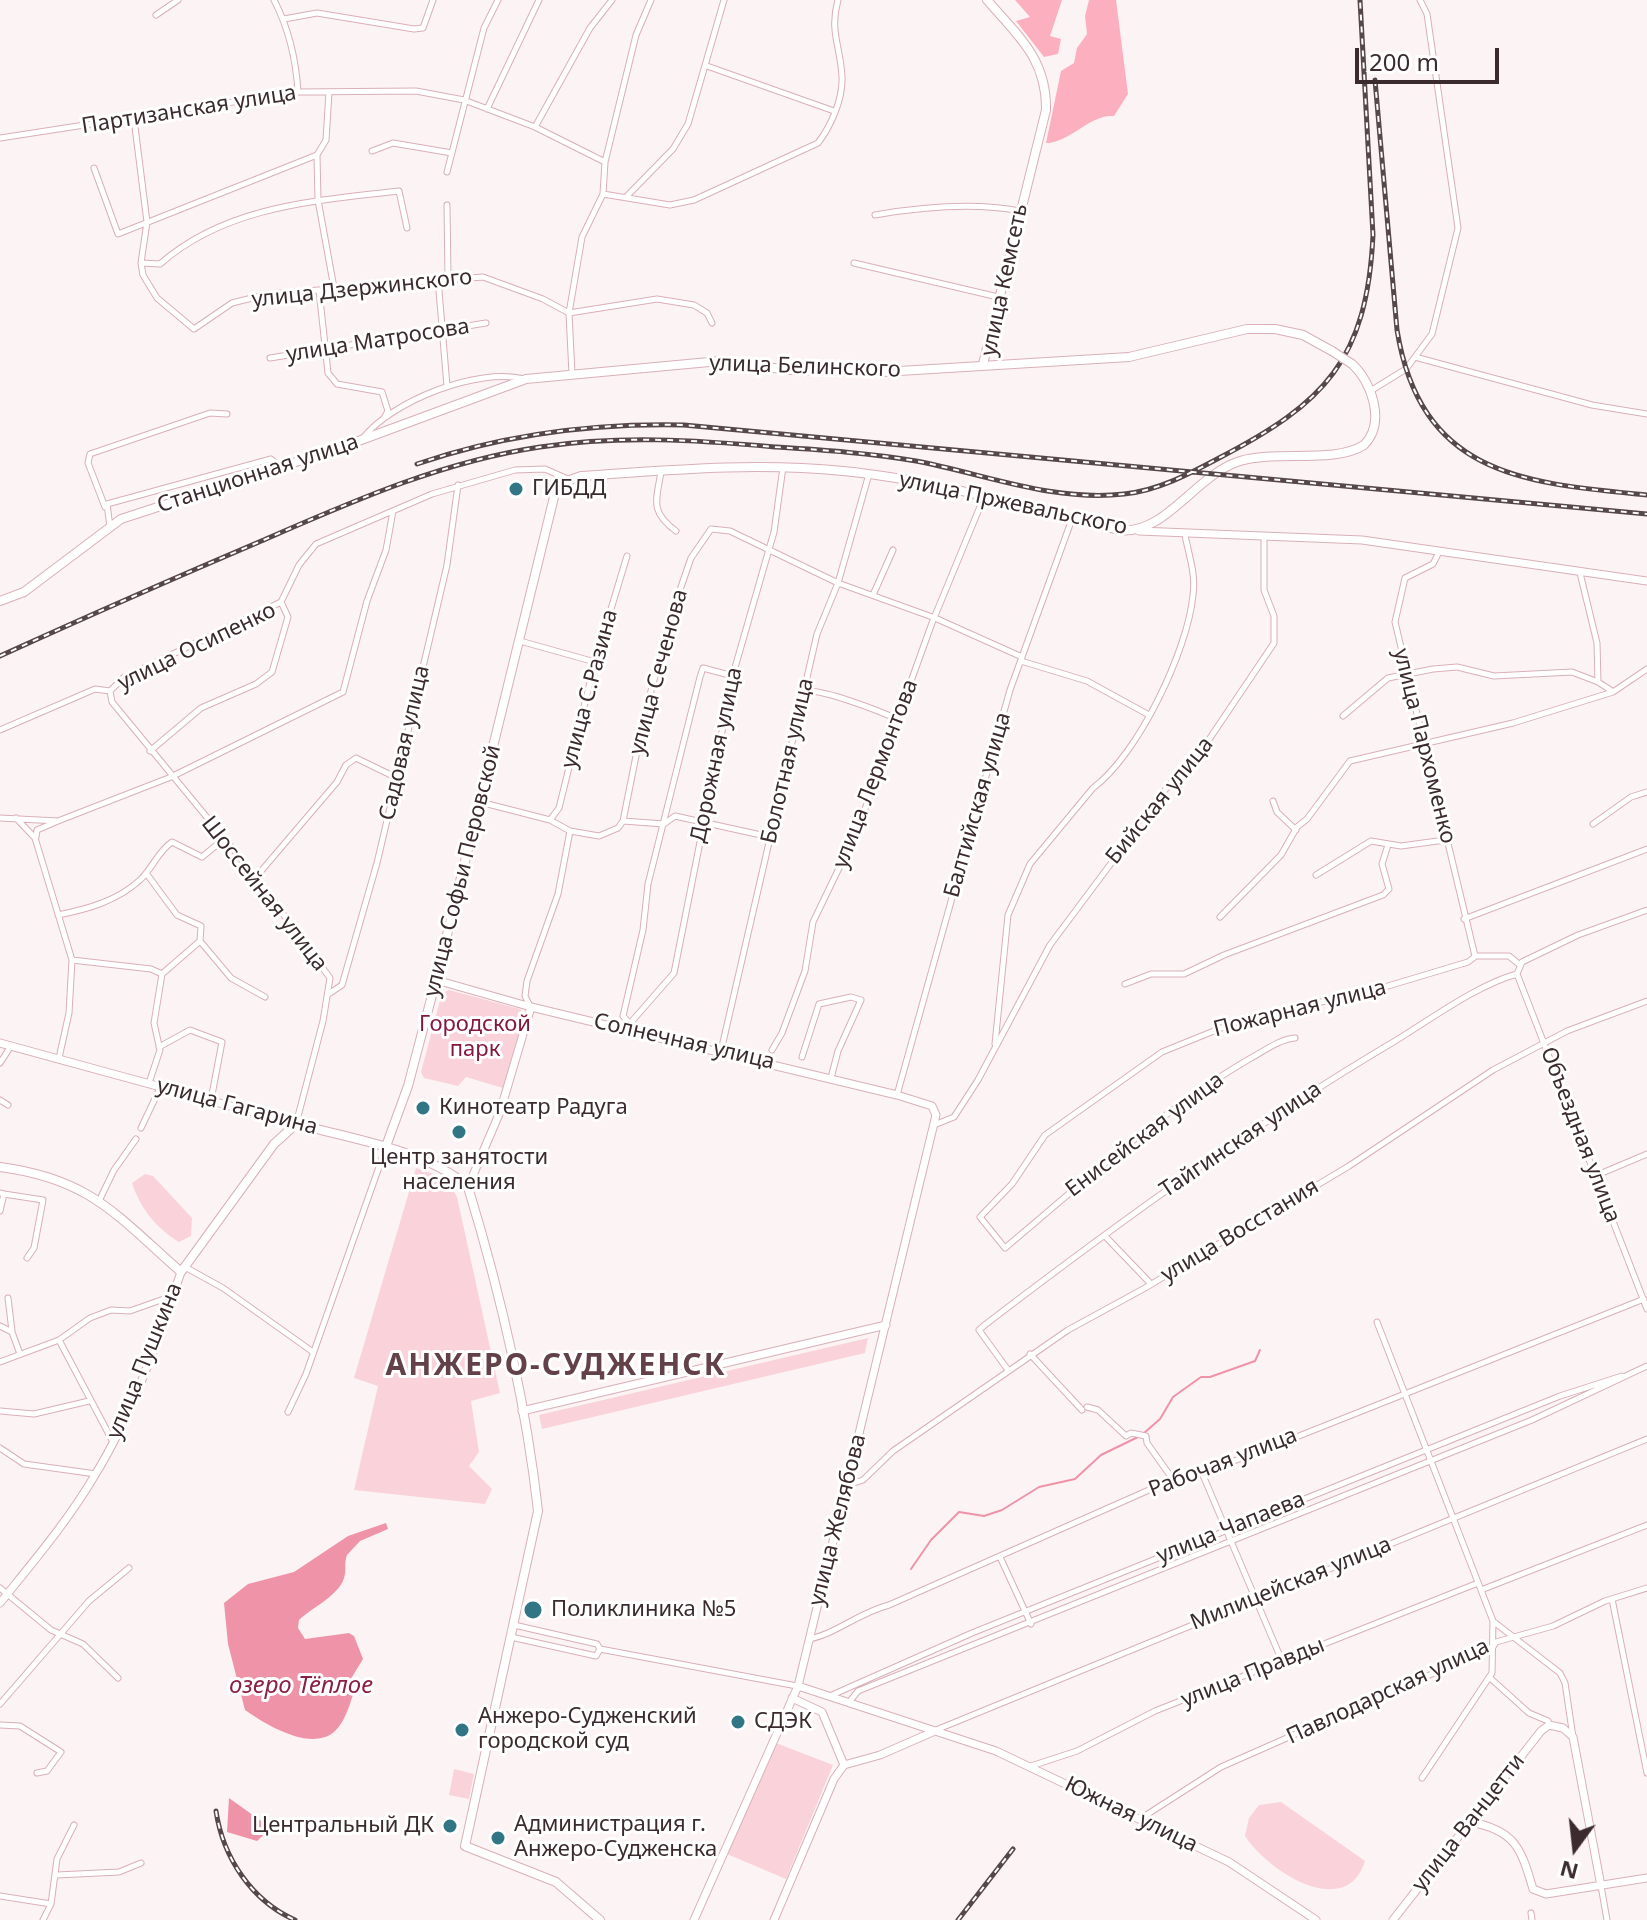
<!DOCTYPE html>
<meta charset="utf-8">
<style>
body{margin:0}
#map{position:relative;width:1647px;height:1920px;overflow:hidden;background:#fcf3f5;font-family:"Noto Sans",sans-serif}
canvas{display:block}
.north{position:absolute;left:1535px;top:1808px;width:80px;height:80px;-webkit-text-stroke:6px #fff;paint-order:stroke;rotate:195deg;font-size:22px;font-weight:700;line-height:32px;text-align:center;color:#3b2b2e}
.north::after{content:'';display:block;margin:auto;width:28px;height:36px;background:#3b2b2e;clip-path:polygon(50% 0,100% 100%,50% 72%,0 100%)}
.scale{position:absolute;left:1355px;top:48px;width:144px;height:36px;box-sizing:border-box;border:4px solid #3b2b2e;border-top:0;padding-left:10px;font-size:24px;line-height:28px;white-space:nowrap;color:#3b2b2e;-webkit-text-stroke:6px #fff;paint-order:stroke}
</style>
<div id="map">
<canvas width="1647" height="1920"></canvas>
<div class="north">N</div>
<div class="scale">200 m</div>
</div>
<script>
const context = document.querySelector('canvas').getContext('2d');
context.lineJoin = 'round';
function fill(path, color) { context.fillStyle = color; context.fill(path, 'evenodd'); }
function trace(path, color, width, dash) { context.strokeStyle = color; context.lineWidth = width; context.lineCap = dash ? 'butt' : 'round'; context.setLineDash(dash || []); context.stroke(path); }
function write(font, color, halo, rows, align = 'center') {
  context.font = font + ' "Noto Sans",sans-serif'; context.lineWidth = 6; context.setLineDash([]); context.textBaseline = 'middle'; context.strokeStyle = halo; context.fillStyle = color; for (const [text, x, y, turn = 0] of rows) {
    context.save(); context.translate(x, y); context.rotate((+turn || 0) * Math.PI / 180); context.textAlign = isNaN(turn) ? turn : align; if (halo) context.strokeText(text, 0, 0); context.fillText(text, 0, 0); context.restore();
  }
}
fill(new Path2D(`
 M449 990 520 1009 524 1015 503 1088 466 1077 458 1086 424 1078 421 1072 442 993Z
 M416 1168 446 1178 457 1197 500 1393 471 1401 479 1452 469 1466 492 1489 485 1504 354 1490 378 1386 354 1378Z
 M145 1174 153 1176 192 1218 191 1236 179 1242C157 1229 140 1208 132 1183Z
 M868 1338 865 1353 542 1429 539 1415Z
 M776 1743 833 1765 786 1879 727 1854Z
 M454 1769 474 1774 469 1799 449 1795Z
 M1281 1802 1365 1861C1347 1920 1270 1874 1245 1836L1249 1818 1259 1805Z`), '#fad3da');
fill(new Path2D(`
 M1015 0H1062L1050 36 1061 39 1058 54 1044 57 1016 21 1030 17Z
 M1089 0H1116L1128 94 1114 116C1090 114 1071 142 1046 143L1061 71 1074 63 1077 48 1087 34 1085 16Z`), '#fbafbf');
fill(new Path2D(`
 M386 1523 388 1529 360 1541 347 1555C344 1563 346 1567 345 1574 342 1595 312 1607 299 1620L298 1628 305 1639 349 1633 354 1636 363 1659 349 1682 354 1692C349 1706 345 1722 334 1732 310 1752 265 1724 245 1710L228 1644 224 1603 248 1584 294 1572 348 1536Z
 M229 1798 268 1826 270 1829 257 1841 227 1832Z`), '#ef93a8');
trace(new Path2D(`
 M1144 1433 1160 1419 1173 1397 1201 1377H1210L1255 1361 1260 1350
 M911 1569 931 1540 959 1512 984 1516 1002 1510 1039 1487 1075 1479 1101 1455 1138 1437`), '#ef93a8', 2);
const minor = new Path2D(`
 M274 0C289 29 296 59 298 92
 M156 15 178 0
 M284 19 317 13 414 29 423 28 433 0
 M707 66 834 111
 M329 92 326 140 317 155 318 200 334 288
 M487 109 539 0
 M134 119 147 222 141 263 143 275 157 298 194 329 232 303 268 294 483 277 543 299 569 313 657 299 694 305 707 313 712 323
 M535 127 590 28 612 0
 M0 138 298 92 416 91 464 100 535 127 605 162
 M372 151 393 143 452 153
 M94 168 118 234 317 155
 M447 172 484 28 498 0
 M603 194 670 205 694 200 818 143C831 126 843 99 842 77 841 48 829 31 838 0
 M627 196 673 149 688 124 724 0
 M447 205 448 278
 M875 215C922 207 973 202 1020 211
 M141 263 160 264C226 206 314 201 399 191L407 228
 M854 263 998 297
 M438 279 447 386
 M319 290 328 373 337 384 382 392 388 411 384 418
 M1415 357 1592 405 1647 414
 M270 358 486 323
 M572 374 569 313 582 237 603 194 605 162 636 35 651 0
 M1372 390 1406 369 1432 334 1458 228 1427 14 1420 0
 M363 438C392 401 478 367 524 379
 M661 472C656 501 650 512 676 531
 M105 507 88 463 90 454 210 413 227 414
 M110 527 107 504 271 459 280 467
 M1439 552 1433 564 1405 578 1395 622 1475 956H1509L1520 965
 M1580 573 1597 643 1598 682
 M873 595 893 550
 M520 641 595 662
 M1021 661 1087 681 1149 715
 M110 691 123 678 281 602 299 565 316 544 432 494 515 470 545 469 570 480
 M110 691 112 702 256 877 330 978 323 1021 296 1124
 M804 692C819 687 882 712 899 720
 M1343 716 1388 678 1433 669 1457 667 1494 676 1572 672 1598 682 1612 691
 M0 730 95 689 110 691
 M150 751 201 708 256 684 272 672 288 617 281 602
 M1273 801 1277 812 1296 830
 M480 802 550 820 570 831 599 836 618 828 623 821 664 824 675 816 770 837
 M0 818 58 821 37 830 36 837
 M16 818 35 838 72 960 69 1013 59 1058
 M550 820 559 808 595 662 627 556
 M58 821 171 777 343 692 367 601 386 550 393 511
 M623 821 643 721 671 616 691 558 711 529 730 531 838 583 935 618 1022 657
 M1593 824 1631 797 1647 792
 M146 873 177 915 201 926 200 941 162 974 154 1023 160 1050 149 1083
 M1316 875 1371 841 1401 846 1445 840
 M256 877 337 782 346 765 356 758 397 778
 M1647 910 1578 935 1522 962 1517 974 1647 1309
 M58 915C88 909 117 901 140 880 153 868 158 851 172 842L202 857 224 839
 M1220 917 1281 855 1297 827 1307 819 1350 761 1513 723 1613 692 1647 669
 M1464 919 1647 849
 M200 941 231 978 265 997
 M72 960 151 969 162 974
 M1125 984 1151 974H1184L1224 955 1383 895 1389 889 1382 864 1388 845
 M330 993 342 985 377 863 447 565 458 485
 M530 1006 525 996 527 981 558 894 570 831
 M630 1024 623 1016 643 930 648 884 700 677 703 668 733 676
 M626 1028 674 973 734 671 774 532 783 467
 M1295 1038C1280 1039 1264 1051 1251 1058 1161 1110 1084 1182 1005 1248L980 1217 1012 1184 1045 1135 1162 1052 1246 1018 1368 992 1468 962 1476 956
 M995 1044 1008 915 1030 864 1093 788C1138 755 1188 650 1193 595 1196 574 1189 556 1185 535
 M159 1047 190 1030 222 1042 211 1100
 M772 1050 782 1033 805 971 813 922 857 831 932 623 984 497
 M721 1051 817 634 838 583 869 474
 M802 1057 819 1004 851 997 861 1000 838 1051 831 1078
 M0 1063 11 1046
 M897 1095 1010 690 1072 519
 M0 1100 8 1105
 M934 1125 954 1117 978 1080 1050 945 1124 846 1137 823 1199 750 1207 748 1208 741 1274 643V616L1264 590V537
 M141 1128 161 1086
 M1595 1176 1647 1154
 M0 1193 4 1194 0 1211
 M4 1194 43 1200 34 1248 27 1258
 M99 1201 114 1170 136 1139
 M1105 1236 1151 1284
 M185 1267 223 1288 313 1352
 M8 1298 12 1331
 M1377 1322 1493 1621 1492 1673 1422 1778
 M0 1326 12 1332 20 1354
 M59 1340 113 1442
 M1030 1354 1082 1410
 M0 1362 59 1340 90 1318 111 1310 130 1311 172 1296
 M1008 1370 979 1330 986 1324C1118 1223 1253 1125 1395 1041 1431 1019 1479 984 1517 974
 M1087 1407 1098 1410 1126 1436 1131 1433 1146 1436 1147 1443 1174 1481
 M0 1411 34 1414 89 1401
 M288 1412 306 1374 385 1150
 M0 1448 24 1464 96 1474
 M1202 1473 1282 1661
 M848 1485 863 1480 893 1451 1068 1330 1145 1288 1349 1166 1493 1070 1567 1031 1647 1001
 M1000 1557 1031 1624
 M0 1588 51 1630 83 1644 118 1678
 M1481 1590 1647 1525
 M1612 1599 1647 1773
 M1494 1622 1560 1673 1565 1683 1573 1737
 M514 1625 597 1644 600 1649 797 1686
 M511 1637 596 1656 600 1649
 M809 1639C836 1634 858 1613 889 1605L1149 1490 1251 1455 1644 1299
 M1489 1677 1529 1713 1548 1721
 M832 1695 972 1633 1560 1396 1622 1376
 M850 1701 858 1691 1532 1420 1647 1366
 M0 1704 89 1601 129 1568
 M0 1725 20 1726 61 1752 47 1771 37 1773
 M936 1730 1647 1439
 M1031 1766 1077 1751 1155 1711 1478 1583
 M1140 1819 1221 1767 1493 1647 1496 1642 1553 1626 1605 1601 1647 1588
 M57 1875 119 1872 141 1863
 M1601 1886 1607 1920
 M0 1896 51 1904
 M1531 1913 1532 1920
 M43 1920 51 1904 57 1859 74 1825`);
const tertiary = new Path2D(`
 M1139 531 1362 540 1647 581
 M436 980 531 1007 897 1095 932 1106 936 1115 798 1686 694 1920
 M0 1043 296 1124
 M468 1187 500 1112 531 1007
 M522 1411 886 1325
 M0 1603C33 1562 68 1521 95 1475 133 1413 158 1340 181 1272
 M798 1686 996 1751 1229 1862 1316 1920
 M792 1698 822 1712 844 1765
 M844 1765 880 1755 935 1731
 M1470 1822C1515 1830 1521 1848 1533 1889L1546 1894 1647 1878
 M774 1920 834 1779 844 1765
 M1393 1920 1541 1731 1549 1725 1563 1728 1573 1737 1601 1886`);
const secondary = new Path2D(`
 M983 364 1046 110C1047 59 1018 36 987 0
 M0 601 24 592 121 519 345 446 526 379 720 361 789 370 883 372 1129 357 1247 329H1275L1303 335 1332 351
 M385 1149 408 1086 436 980 555 493 570 480 581 476C669 470 755 462 843 471 936 480 1029 508 1119 530 1165 536 1195 475 1240 461 1277 450 1334 464 1364 445 1386 423 1372 382 1352 364
 M0 1167C91 1179 117 1216 181 1272L274 1144 296 1124C346 1137 430 1151 468 1187 500 1292 526 1402 538 1511L465 1846 556 1882 600 1920`);
trace(minor, '#d9b0b7', 7);
trace(tertiary, '#d9b0b7', 9);
trace(secondary, '#d9b0b7', 10);
trace(minor, '#fff', 5);
trace(tertiary, '#fff', 7);
trace(secondary, '#fff', 8);
const rail = new Path2D(`
 M1375 80 1397 330C1421 477 1526 483 1647 495
 M417 464C505 434 592 423 684 425L1647 514
 M0 656C86 617 172 579 259 542 351 502 440 462 540 447 620 435 696 440 775 447 822 450 870 453 916 461 985 474 1052 502 1124 494 1157 491 1189 474 1219 458 1325 403 1367 360 1373 235L1360 0
 M216 1811C223 1858 252 1901 295 1920
 M958 1920 1013 1849`);
trace(rail, '#56474a', 5);
trace(rail, '#fff', 2, [6]);
const secondaryBridge = new Path2D(`
 M1332 351 1352 364`);
trace(secondaryBridge, '#d9b0b7', 10, []);
trace(secondaryBridge, '#fff', 8);
for (const [x, y, r, color] of [
 [516,489,8,"#327685"],
 [423,1108,8,"#327685"],
 [459,1132,8,"#327685"],
 [533,1610,10,"#327685"],
 [738,1722,8,"#327685"],
 [462,1730,8,"#327685"],
 [450,1826,8,"#327685"],
 [498,1838,8,"#327685"]
]) { const dot = new Path2D(); dot.arc(x, y, r, 0, 2 * Math.PI); context.fillStyle = color; context.fill(dot); trace(dot, '#fff', 3); }
write('22px', '#3b2b2e', '#fff', [
 ["Партизанская улица",189,110,-9],
 ["улица Кемсеть",1005,280,-78],
 ["улица Дзержинского",362,289,-6],
 ["улица Матросова",378,341,-9],
 ["улица Белинского",805,367,2],
 ["Станционная улица",258,474,-18],
 ["улица Пржевальского",1013,504,12],
 ["улица Осипенко",197,647,-26],
 ["улица Сеченова",659,672,-75],
 ["улица С.Разина",590,689,-75],
 ["Садовая улица",405,743,-77],
 ["улица Пархоменко",1424,746,76],
 ["Дорожная улица",717,755,-78],
 ["Болотная улица",788,761,-77],
 ["улица Лермонтова",876,774,-69],
 ["Бийская улица",1160,801,-51],
 ["Балтийская улица",978,805,-74],
 ["улица Софьи Перовской",463,871,-76],
 ["Шоссейная улица",264,894,52],
 ["Пожарная улица",1300,1009,-14],
 ["Солнечная улица",684,1042,13],
 ["улица Гагарина",237,1107,15],
 ["Енисейская улица",1145,1135,-37],
 ["Объездная улица",1580,1135,69],
 ["Тайгинская улица",1241,1140,-34],
 ["улица Восстания",1240,1231,-31],
 ["улица Пушкина",145,1361,-68],
 ["Рабочая улица",1223,1463,-21],
 ["улица Желябова",838,1520,-76],
 ["улица Чапаева",1231,1528,-22],
 ["Милицейская улица",1291,1584,-22],
 ["улица Правды",1253,1673,-22],
 ["Павлодарская улица",1388,1692,-25],
 ["Южная улица",1131,1815,26],
 ["улица Ванцетти",1469,1823,-52]
]);
write('22px', '#3b2b2e', '#fff', [
 ["ГИБДД",532,489],
 ["Кинотеатр Радуга",439,1108],
 ["Центр занятости",459,1158,"center"],
 ["населения",459,1183,"center"],
 ["Поликлиника №5",551,1610],
 ["Анжеро-Судженский",478,1717],
 ["городской суд",478,1742],
 ["СДЭК",754,1722],
 ["Администрация г.",514,1825],
 ["Анжеро-Судженска",514,1850],
 ["Центральный ДК",434,1826,"right"]
], 'left');
write('22px', '#83183e', '#fff', [
 ["Городской",475,1025],
 ["парк",475,1050]
]);
write('italic 24px', '#8b2045', '#fff', [
 ["озеро Тёплое",301,1686]
]);
context.letterSpacing = '2px';
write('bold 30px', '#634148', '#fff', [
 ["АНЖЕРО-СУДЖЕНСК",556,1366]
]);
context.letterSpacing = '0px';
</script>
